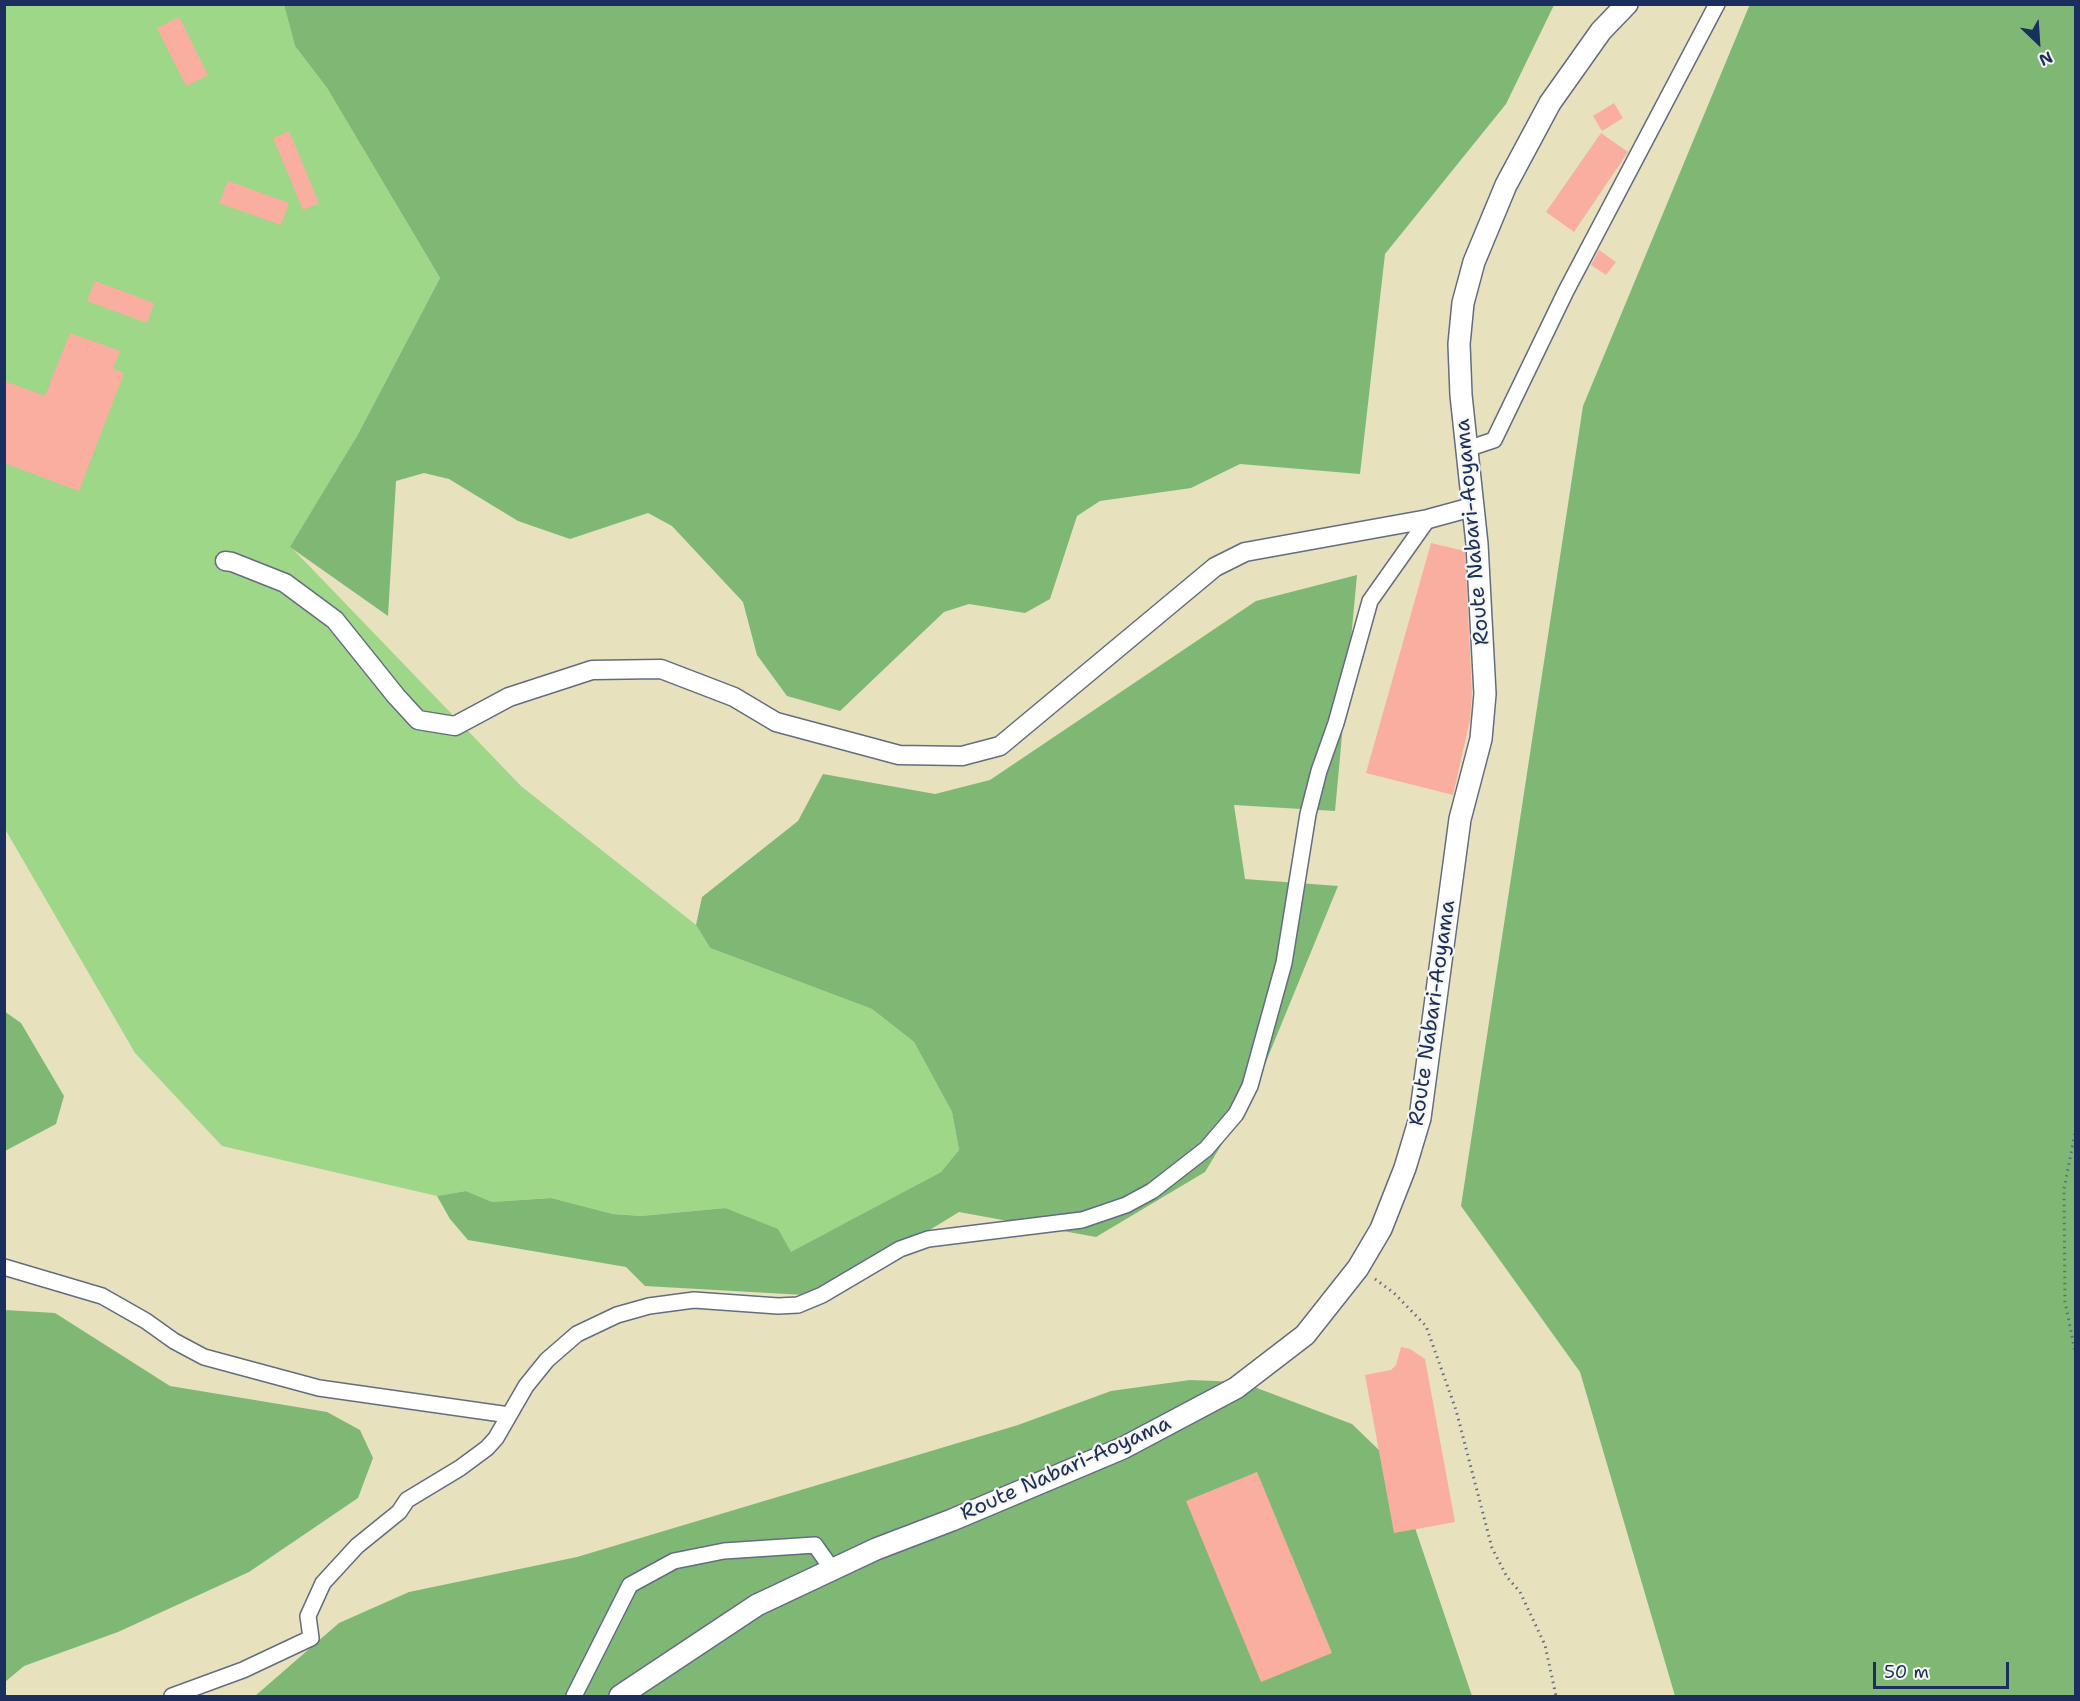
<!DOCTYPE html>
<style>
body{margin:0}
#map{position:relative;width:2080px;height:1701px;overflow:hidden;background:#e7e1be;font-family:"Shantell Sans",sans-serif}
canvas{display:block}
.frame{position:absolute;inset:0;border:6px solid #1b2f5e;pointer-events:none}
.north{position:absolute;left:2008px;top:12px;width:60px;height:60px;-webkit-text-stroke:4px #f6f6f2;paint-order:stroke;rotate:155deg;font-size:16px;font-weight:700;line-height:24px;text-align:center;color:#1b2f5e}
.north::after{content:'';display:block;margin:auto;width:21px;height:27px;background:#1b2f5e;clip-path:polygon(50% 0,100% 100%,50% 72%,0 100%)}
.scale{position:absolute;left:1873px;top:1662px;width:136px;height:27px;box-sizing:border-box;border:3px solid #1b2f5e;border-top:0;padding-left:8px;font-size:18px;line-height:21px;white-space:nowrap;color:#1b2f5e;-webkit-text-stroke:4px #f6f6f2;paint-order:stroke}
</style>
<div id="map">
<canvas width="2080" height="1701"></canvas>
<div class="frame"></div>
<div class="north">N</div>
<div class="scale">50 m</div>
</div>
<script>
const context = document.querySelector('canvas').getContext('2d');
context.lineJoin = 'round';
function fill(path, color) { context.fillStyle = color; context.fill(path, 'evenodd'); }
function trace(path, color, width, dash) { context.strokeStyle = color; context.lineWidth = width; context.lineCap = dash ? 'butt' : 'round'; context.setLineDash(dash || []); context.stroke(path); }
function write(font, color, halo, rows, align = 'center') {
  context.font = font + ' "Shantell Sans",sans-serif'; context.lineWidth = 4.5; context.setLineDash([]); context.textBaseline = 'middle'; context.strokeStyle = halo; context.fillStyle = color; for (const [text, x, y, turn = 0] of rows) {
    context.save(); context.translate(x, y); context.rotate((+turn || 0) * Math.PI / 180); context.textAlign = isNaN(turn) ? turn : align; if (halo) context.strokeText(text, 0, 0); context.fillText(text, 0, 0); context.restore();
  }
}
fill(new Path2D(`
 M4 5H284L295 46 327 88 440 278 357 436 291 547 521 786 696 925 710 948 872 1009 914 1042 952 1112 959 1150 941 1172 791 1253 725 1208 641 1216 613 1214 551 1198 492 1202 466 1191 437 1196 222 1146 135 1053 5 829Z`), '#9fd789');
fill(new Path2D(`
 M1750 4 2075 5V1696H1675L1580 1372 1461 1206 1583 406Z
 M284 5V4L1554 5 1506 104 1385 254 1360 474 1240 464 1191 488 1100 501 1077 516 1050 599 1025 613 969 604 944 612 840 711 787 696 757 655 743 602 672 526 648 513 570 539 518 521 449 479 424 473 396 481 388 616 290 547 357 436 440 278 327 88 295 46Z
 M1357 575 1335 811 1234 805 1245 879 1338 886 1254 1091 1205 1172 1096 1237 959 1212 822 1296 645 1286 626 1267 468 1240 450 1219 437 1196 466 1191 492 1202 551 1198 613 1214 641 1216 725 1208 778 1229 791 1252 941 1172 959 1150 952 1112 914 1042 872 1009 710 948 696 925 702 897 798 821 823 774 935 794 990 780 1256 601Z
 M4 1011 21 1023 64 1096 56 1124 5 1151Z
 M5 1310 55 1313 170 1386 327 1412 360 1430 373 1458 358 1498 249 1572 118 1632 24 1666 5 1682Z
 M1190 1380 1241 1382 1352 1424 1381 1452 1414 1525 1472 1696H255L339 1623 409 1592 577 1557 1018 1425 1111 1391Z`), '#7fb875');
fill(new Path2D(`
 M179 17 208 75 186 86 157 28Z
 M1614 103 1623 118 1602 131 1593 116Z
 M289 131 319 203 303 210 273 138Z
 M1601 133 1628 152 1574 232 1546 212Z
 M228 181 289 203 281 225 219 203Z
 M1599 250 1616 262 1606 275 1591 265Z
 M95 281 154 303 147 323 87 301Z
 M70 333 120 351 113 369 124 373 79 491 4 463V381L45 396Z
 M1431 543 1465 551 1472 694 1470 720 1453 795 1366 773Z
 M1401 1347 1410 1349 1425 1359 1455 1522 1394 1533 1365 1375 1391 1370 1396 1365Z
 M1257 1472 1332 1653 1261 1682 1186 1501Z`), '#faaea0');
const minor = new Path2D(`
 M1467 449 1494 440 1566 291 1717 4
 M4 1267 102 1296 146 1321 174 1341 204 1357 319 1388 509 1415
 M172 1696 243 1670 311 1638 308 1616 323 1583 357 1546 399 1512 407 1500 460 1468 487 1448 496 1438 526 1386 547 1360 577 1334 617 1315 649 1306 694 1300 778 1306 798 1305 822 1295 900 1249 928 1239 1082 1220 1126 1205 1152 1191 1206 1149 1236 1114 1250 1086 1284 963 1308 814 1319 771 1336 723 1370 601 1428 519
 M574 1696 630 1585 674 1561 724 1551 815 1545 832 1569`);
const tertiary = new Path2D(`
 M225 561 232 562 285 583 335 620 396 696 418 720 455 726 509 697 592 670 661 669 734 697 776 722 899 755 962 756 1000 746 1215 567 1245 552 1428 519 1472 507`);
const secondary = new Path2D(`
 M620 1696 757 1605 876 1549 952 1520 1123 1448 1236 1388 1305 1335 1358 1268 1381 1229 1405 1168 1420 1118 1460 819 1481 739 1485 694 1477 544 1461 395 1459 344 1463 303 1474 262 1506 185 1550 103 1601 31 1627 4`);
trace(minor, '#626d80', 18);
trace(tertiary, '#626d80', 21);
trace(secondary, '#626d80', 24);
trace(new Path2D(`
 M2076 1128 2064 1189 2065 1302 2076 1356
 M1375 1279 1394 1293 1426 1326 1456 1410 1492 1548 1507 1577 1520 1592 1545 1645 1556 1696`), '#626d80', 3, [1.5, 4.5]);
trace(minor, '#fff', 15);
trace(tertiary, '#fff', 18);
trace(secondary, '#fff', 21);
write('21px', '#1b2f5e', '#f6f6f2', [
 ["Route Nabari-Aoyama",1473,532,-95],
 ["Route Nabari-Aoyama",1433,1013,-82],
 ["Route Nabari-Aoyama",1066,1469,-24]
]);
</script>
